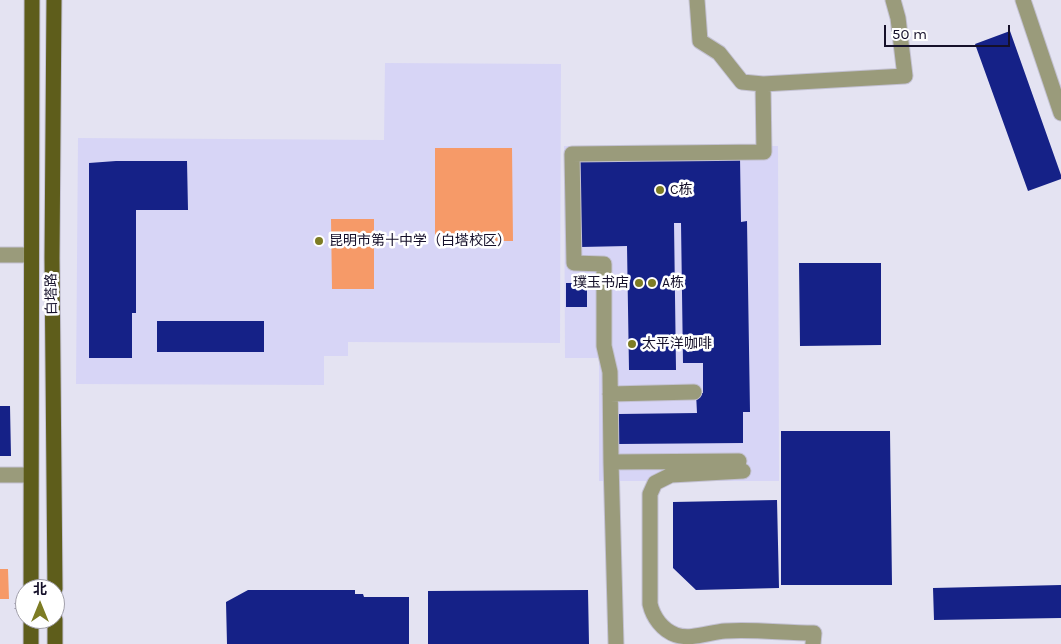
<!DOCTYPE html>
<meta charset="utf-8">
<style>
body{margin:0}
#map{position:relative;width:1061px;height:644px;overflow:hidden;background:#e4e3f2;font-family:Karla,"Noto Sans SC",sans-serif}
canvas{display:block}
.north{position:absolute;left:15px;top:579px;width:50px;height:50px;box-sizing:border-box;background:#fff;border:1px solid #a19faa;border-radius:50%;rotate:0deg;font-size:14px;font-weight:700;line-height:20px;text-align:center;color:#15102a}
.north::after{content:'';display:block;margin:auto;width:18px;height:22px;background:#7d7c24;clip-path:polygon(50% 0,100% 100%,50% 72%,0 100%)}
.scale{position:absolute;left:884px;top:25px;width:126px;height:22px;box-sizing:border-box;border:2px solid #15102a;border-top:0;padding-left:6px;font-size:15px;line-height:18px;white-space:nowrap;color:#15102a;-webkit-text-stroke:4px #fff;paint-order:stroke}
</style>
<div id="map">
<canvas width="1061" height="644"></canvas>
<div class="north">北</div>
<div class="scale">50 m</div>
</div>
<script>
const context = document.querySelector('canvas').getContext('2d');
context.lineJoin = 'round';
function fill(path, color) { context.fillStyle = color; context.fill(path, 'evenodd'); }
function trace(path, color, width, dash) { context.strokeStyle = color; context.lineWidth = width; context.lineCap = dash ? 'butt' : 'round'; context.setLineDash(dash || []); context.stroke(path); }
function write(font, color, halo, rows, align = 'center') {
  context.font = font + ' Karla,"Noto Sans SC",sans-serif'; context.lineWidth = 5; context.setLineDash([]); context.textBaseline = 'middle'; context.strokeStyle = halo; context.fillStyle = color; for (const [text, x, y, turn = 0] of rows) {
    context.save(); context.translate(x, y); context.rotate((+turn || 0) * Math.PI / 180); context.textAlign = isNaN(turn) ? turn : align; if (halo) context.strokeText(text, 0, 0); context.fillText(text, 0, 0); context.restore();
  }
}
fill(new Path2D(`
 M385 63 561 64 560 343 348 342V356H324V385L76 384 78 138 384 140Z
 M564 146H778L779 481H599V358H565Z`), '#d7d5f6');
fill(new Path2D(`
 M435 148H512L513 241H435Z
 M331 219H374V289H332Z
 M0 569H8L9 599H0Z`), '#f69a68');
fill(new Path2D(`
 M1010 31 1061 175V179L1028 191 975 44Z
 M740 157 741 222 747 221 750 412H743V443L619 444V414L697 413 696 393H703V363H683L681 223H674L676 370H629L627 246 581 247 580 159Z
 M116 161H187L188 210H136V313H132V358H89V163Z
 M799 263H881V345L800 346Z
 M566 283H587V307H566Z
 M157 321H264V352H157Z
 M0 406H10L11 456H0Z
 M781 431H890L892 585H781Z
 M777 500 779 588 696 590 673 568V502Z
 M1061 585V618L934 620 933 588Z
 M248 590H355V594H363L364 597H409V644H227L226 602Z
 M588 590 589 644H428V591Z`), '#152187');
const minor = new Path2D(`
 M1023 0 1061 113
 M763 84 905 76 898 18 893 0
 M0 255H30
 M610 394 694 392
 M611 462 610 372 604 346V264L574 263 572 154 764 152 763 84 742 82 719 53 700 41 697 0
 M743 471 671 475 655 483 650 494V604C653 617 662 630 676 635 691 640 710 632 725 631 754 629 784 633 814 633L813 644
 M0 475H30
 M616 644 611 462 739 461`);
const major = new Path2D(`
 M54 0 52 258 55 589
 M31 589 32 0
 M31 619V644
 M55 619V644`);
trace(minor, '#c3c1d2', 17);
trace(major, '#c3c1d2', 17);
trace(new Path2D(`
 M16 603V612`), '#8d8b9e', 3, [1, 4]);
trace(minor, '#9a9b7b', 15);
trace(major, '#5e5d1b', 15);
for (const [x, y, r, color] of [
 [660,190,5,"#7d7c24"],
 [319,241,5,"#7d7c24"],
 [639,283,5,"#7d7c24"],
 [652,283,5,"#7d7c24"],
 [632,344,5,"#7d7c24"]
]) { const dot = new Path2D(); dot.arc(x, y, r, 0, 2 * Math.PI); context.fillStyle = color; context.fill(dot); trace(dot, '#fff', 2); }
write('14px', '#15102a', '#fff', [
 ["C栋",670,190],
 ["昆明市第十中学（白塔校区）",329,241],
 ["璞玉书店",629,283,"right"],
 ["A栋",662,283],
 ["太平洋咖啡",642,344]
], 'left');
write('14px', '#15102a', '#fff', [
 ["白塔路",52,294,-91]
]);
</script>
